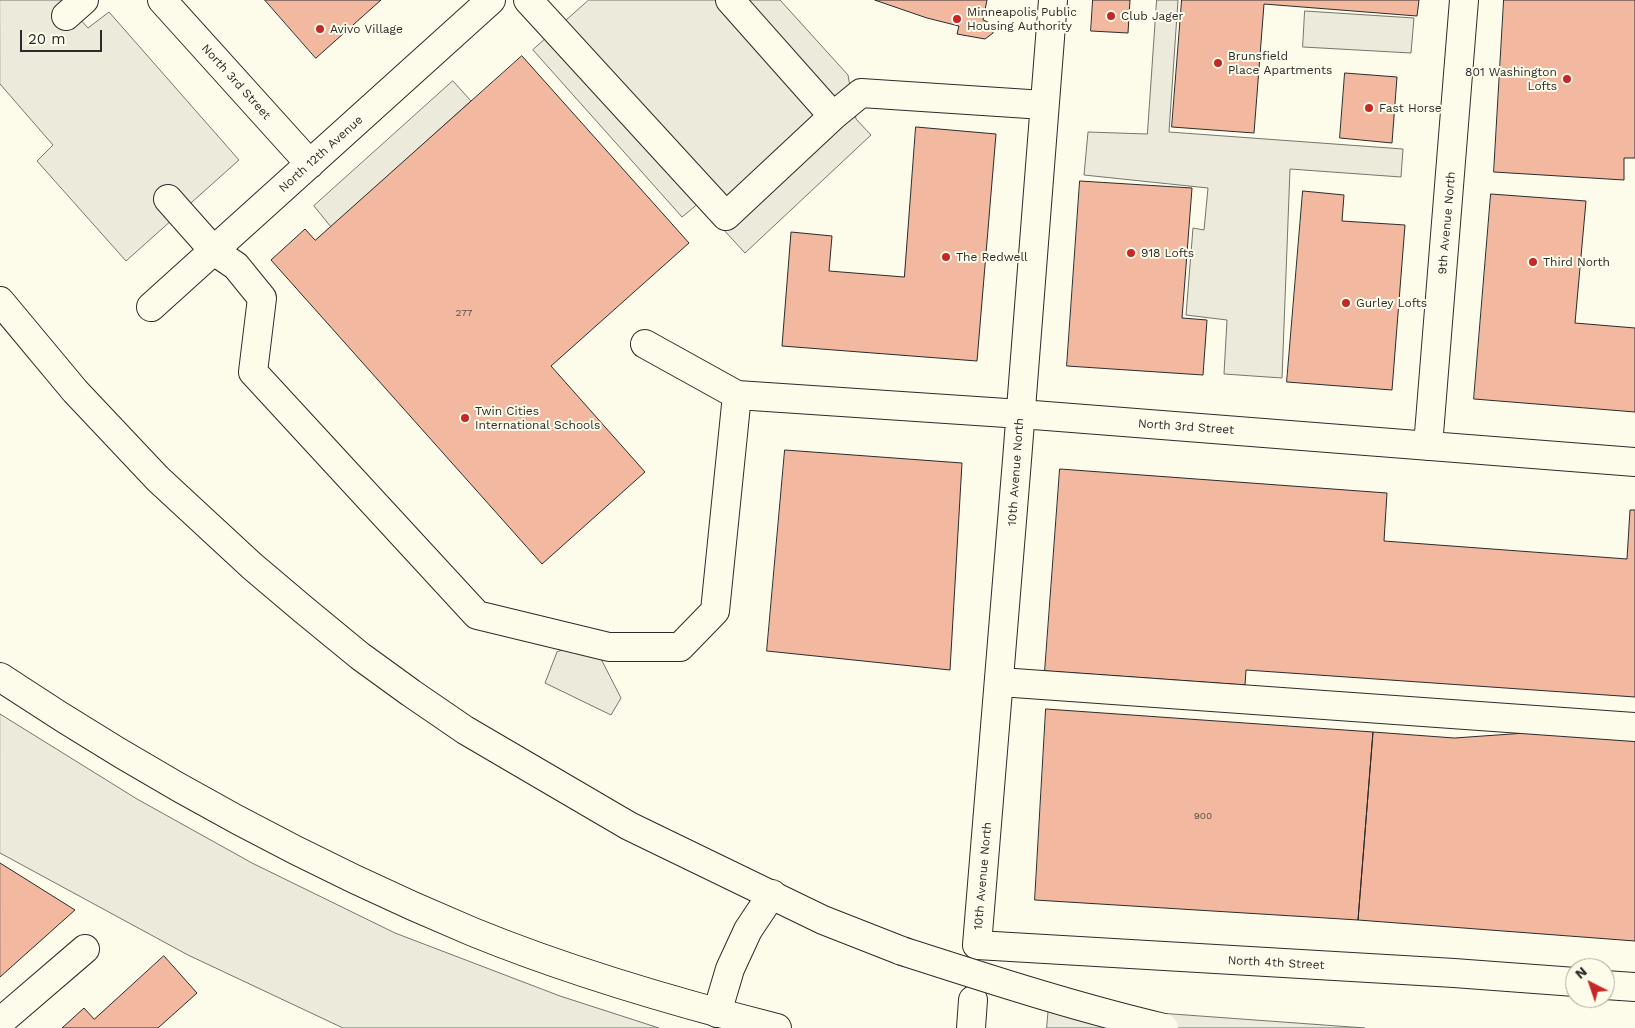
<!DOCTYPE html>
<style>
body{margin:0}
#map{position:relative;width:1635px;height:1028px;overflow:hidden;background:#fdfbea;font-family:"Work Sans",sans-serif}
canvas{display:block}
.north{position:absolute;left:1565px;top:958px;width:50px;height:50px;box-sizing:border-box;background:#fdfbea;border:1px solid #a9a89e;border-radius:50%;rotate:319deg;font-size:14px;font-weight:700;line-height:20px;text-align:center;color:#2b2b2b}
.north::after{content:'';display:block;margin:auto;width:18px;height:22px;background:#c62828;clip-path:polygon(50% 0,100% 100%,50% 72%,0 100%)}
.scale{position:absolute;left:20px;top:30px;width:82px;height:22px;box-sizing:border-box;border:2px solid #2b2b2b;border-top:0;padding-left:6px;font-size:15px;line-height:18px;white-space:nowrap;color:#2b2b2b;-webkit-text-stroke:4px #fdfbea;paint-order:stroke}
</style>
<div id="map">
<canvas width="1635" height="1028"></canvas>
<div class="north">N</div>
<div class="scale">20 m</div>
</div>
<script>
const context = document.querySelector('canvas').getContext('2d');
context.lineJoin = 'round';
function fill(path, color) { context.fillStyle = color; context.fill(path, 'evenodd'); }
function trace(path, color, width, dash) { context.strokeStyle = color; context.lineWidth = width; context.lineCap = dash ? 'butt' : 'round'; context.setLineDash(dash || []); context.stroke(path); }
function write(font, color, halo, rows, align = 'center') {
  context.font = font + ' "Work Sans",sans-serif'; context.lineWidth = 4; context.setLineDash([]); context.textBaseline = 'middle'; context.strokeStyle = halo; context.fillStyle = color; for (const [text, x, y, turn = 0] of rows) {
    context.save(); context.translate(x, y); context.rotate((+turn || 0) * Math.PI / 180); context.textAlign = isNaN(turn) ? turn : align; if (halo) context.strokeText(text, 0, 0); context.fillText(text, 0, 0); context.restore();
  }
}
const green = new Path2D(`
 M453 81 471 101 331 227 314 206Z
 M577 646 599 655 621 698 611 715 545 683 557 652Z
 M0 714 137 799 252 863 395 933 560 996 659 1028H343L188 955 0 853Z`);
fill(green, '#ecebdb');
trace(green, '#74746e', 1);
const parking = new Path2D(`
 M0 0H63L88 28 109 12 239 160 126 261 37 161 53 145 0 84Z
 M589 0H780L848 75 856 119 871 135 745 253 699 203 682 217 533 50Z
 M1157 0H1178L1169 132 1403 149 1401 177 1290 169 1282 378 1224 374 1227 320 1186 315 1193 228 1204 230 1208 188 1084 175 1088 132 1147 134Z
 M1305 11 1414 18 1411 53 1303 47Z
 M1049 1005 1365 1028H1047Z`);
fill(parking, '#eceadb');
trace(parking, '#74746e', 1);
const building = new Path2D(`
 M265 0H381L316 58Z
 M875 0H987L983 20 988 22 991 25 993 29V33L985 39 957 34 959 26 927 18Z
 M1093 0H1130L1128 33 1091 31Z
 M1182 0H1419L1417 16 1264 4 1254 133 1172 127Z
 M1504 0H1635V158H1624V180L1494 172Z
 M522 56 689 243 551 366 645 472 542 564 271 260 305 229 315 240Z
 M1345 73 1397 77 1392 143 1340 138Z
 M916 127 996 134 977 361 782 346 791 232 832 236 829 271 904 277Z
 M1080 181 1192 188 1182 318 1207 320 1203 375 1067 366Z
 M1303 191 1344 195 1342 221 1405 225 1392 390 1287 382Z
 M1491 194 1586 201 1575 323 1635 328V412L1474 399Z
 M785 450 962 463 950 670 767 651Z
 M1060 469 1387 493 1384 541 1627 559 1630 510H1635V697L1246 670 1245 685 1045 671Z
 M1046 709 1373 732 1358 920 1035 900Z
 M1555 731 1635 738V941L1358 920 1373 732 1454 738Z
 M0 863 75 910 0 977Z
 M164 956 197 993 158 1028H62L84 1008 94 1019Z`);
fill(building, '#f2b8a0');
trace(building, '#2b2b2b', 1);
const minor = new Path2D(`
 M162 0 310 164
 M528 0 726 216 833 116 730 0
 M1053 0 1017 460 977 945 1454 973 1575 982
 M66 16 84 0
 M833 116 861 93 1044 105
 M168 199 214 251 236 266 262 298 253 372 477 615 609 647H680L715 611 737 395
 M151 307 491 0
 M645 344 737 395 1021 414 1635 462
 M1428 446 1464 0
 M1000 682 1635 727
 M1605 985 1635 987
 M717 1013 730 969 748 930 772 894
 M0 1022 85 949
 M971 1028 973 1000`);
const highway = new Path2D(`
 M0 301 75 391 158 479 252 566 304 610 360 656 411 693 465 730 629 826 823 920 902 951
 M0 677C150 777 307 863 473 932 571 972 674 1002 777 1028`);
trace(minor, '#2b2b2b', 30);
trace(highway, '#2b2b2b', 30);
trace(minor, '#fdfbea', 28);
trace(highway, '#fdfbea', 28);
const highwayBridge = new Path2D(`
 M902 951C989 979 1075 1007 1164 1028`);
trace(highwayBridge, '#2b2b2b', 30, []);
trace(highwayBridge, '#fdfbea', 28);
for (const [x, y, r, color] of [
 [1111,16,5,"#c62828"],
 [957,19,5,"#c62828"],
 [320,29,5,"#c62828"],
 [1218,63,5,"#c62828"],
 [1567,79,5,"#c62828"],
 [1369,108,5,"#c62828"],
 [1131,253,5,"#c62828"],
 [946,257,5,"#c62828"],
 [1533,262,5,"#c62828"],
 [1346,303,5,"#c62828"],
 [465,418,5,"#c62828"]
]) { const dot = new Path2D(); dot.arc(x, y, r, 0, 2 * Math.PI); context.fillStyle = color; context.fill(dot); trace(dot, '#fdfbea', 2); }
write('10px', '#5d4e48', null, [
 ["277",464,313],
 ["900",1203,816]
]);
write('12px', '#2b2b2b', '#fdfbea', [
 ["Minneapolis Public",967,12],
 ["Housing Authority",967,26],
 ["Club Jager",1121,16],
 ["Avivo Village",330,29],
 ["Brunsfield",1228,56],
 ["Place Apartments",1228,70],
 ["801 Washington",1557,72,"right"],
 ["Lofts",1557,86,"right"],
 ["Fast Horse",1379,108],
 ["918 Lofts",1141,253],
 ["The Redwell",956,257],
 ["Third North",1543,262],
 ["Gurley Lofts",1356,303],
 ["Twin Cities",475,411],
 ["International Schools",475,425]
], 'left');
write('12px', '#2b2b2b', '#fdfbea', [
 ["North 3rd Street",236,82,48],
 ["North 12th Avenue",321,154,-42],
 ["9th Avenue North",1447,223,-85],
 ["North 3rd Street",1186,427,4],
 ["10th Avenue North",1016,472,-86],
 ["10th Avenue North",983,876,-85],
 ["North 4th Street",1276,963,3]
]);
</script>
